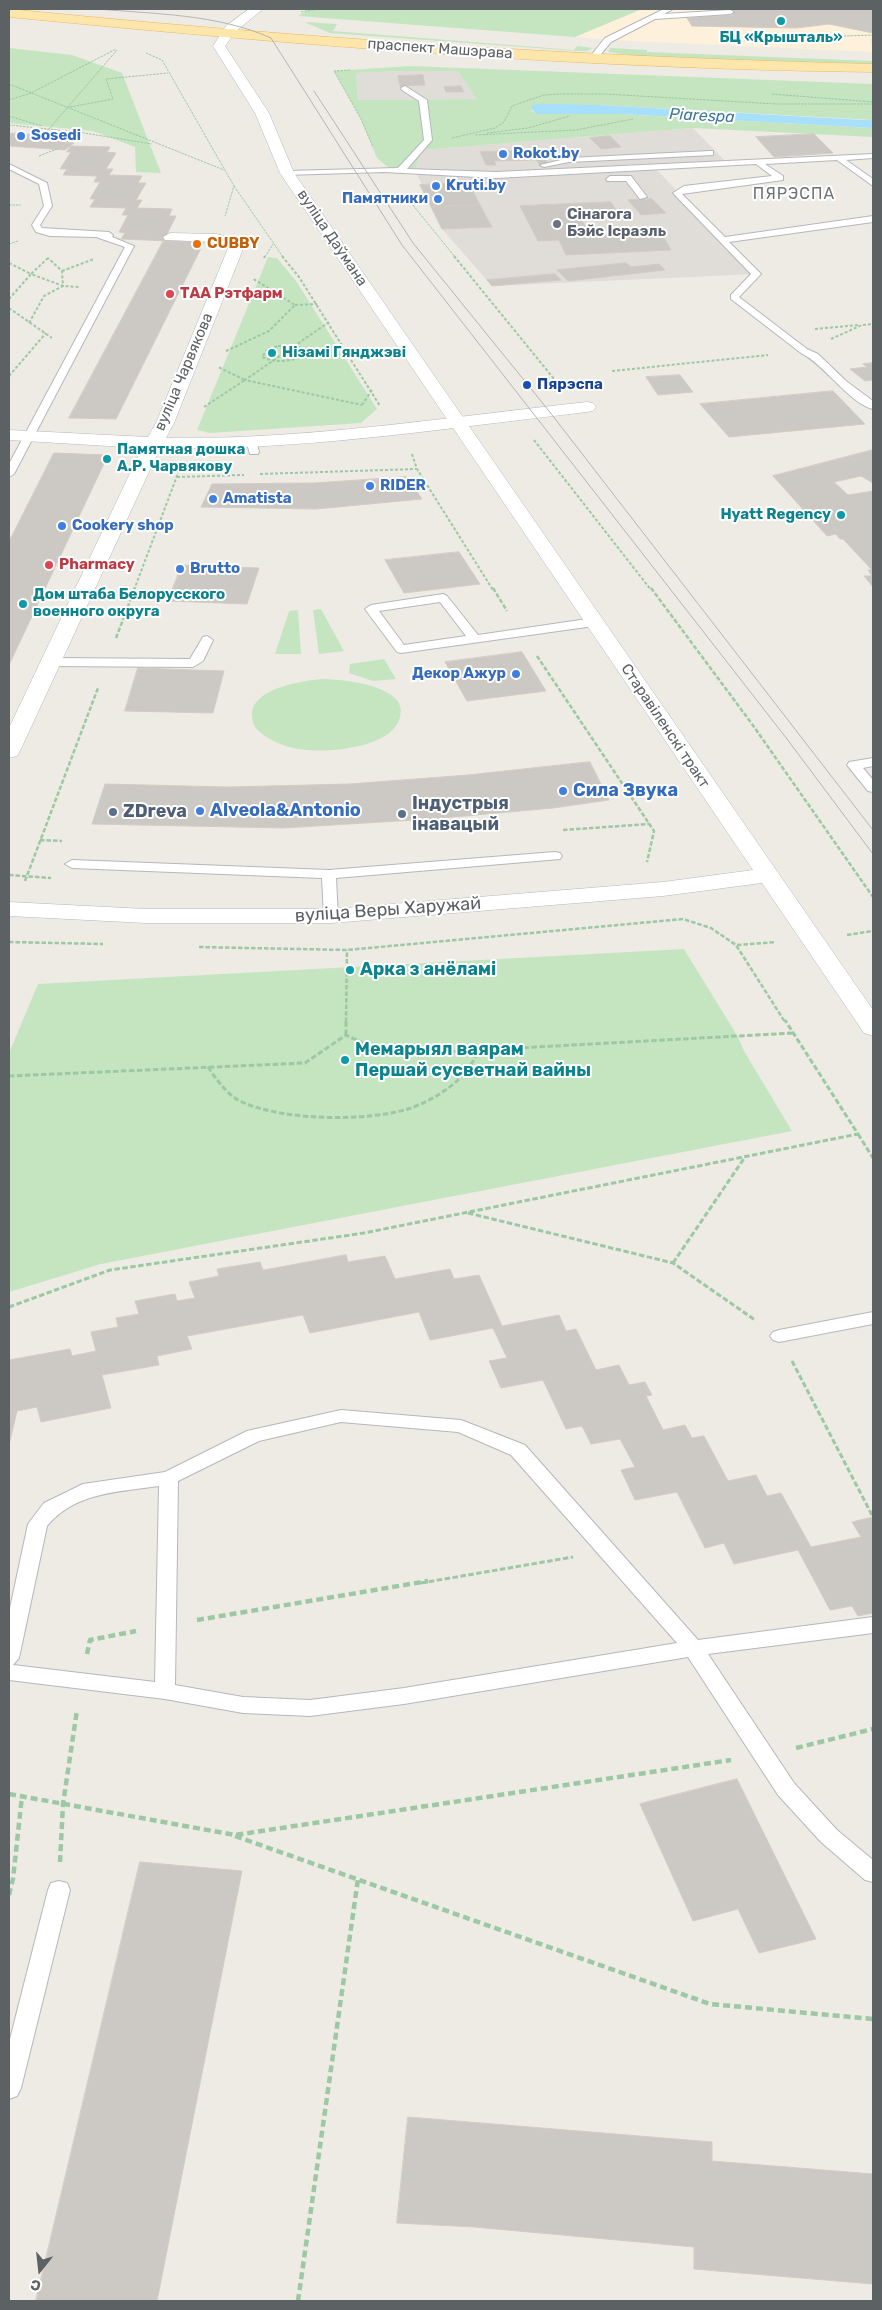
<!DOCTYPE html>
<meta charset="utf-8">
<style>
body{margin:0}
#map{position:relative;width:882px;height:2310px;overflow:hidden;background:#eeebe4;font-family:Rubik,sans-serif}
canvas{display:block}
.frame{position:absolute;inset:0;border:10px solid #5c6164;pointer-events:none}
.north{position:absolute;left:15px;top:2245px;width:50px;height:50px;-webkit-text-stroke:4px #fff;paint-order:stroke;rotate:196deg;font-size:14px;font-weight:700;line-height:20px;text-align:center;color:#5c6164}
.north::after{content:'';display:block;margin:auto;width:18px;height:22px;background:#5c6164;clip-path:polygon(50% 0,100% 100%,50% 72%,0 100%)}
</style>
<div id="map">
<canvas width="882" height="2310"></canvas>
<div class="frame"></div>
<div class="north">С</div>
</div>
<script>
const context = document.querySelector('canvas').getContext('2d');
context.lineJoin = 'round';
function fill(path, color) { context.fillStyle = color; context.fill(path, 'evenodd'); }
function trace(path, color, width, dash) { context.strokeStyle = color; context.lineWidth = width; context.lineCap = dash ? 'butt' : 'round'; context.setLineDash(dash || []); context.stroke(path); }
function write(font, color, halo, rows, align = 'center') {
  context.font = font + ' Rubik,sans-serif'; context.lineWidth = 4; context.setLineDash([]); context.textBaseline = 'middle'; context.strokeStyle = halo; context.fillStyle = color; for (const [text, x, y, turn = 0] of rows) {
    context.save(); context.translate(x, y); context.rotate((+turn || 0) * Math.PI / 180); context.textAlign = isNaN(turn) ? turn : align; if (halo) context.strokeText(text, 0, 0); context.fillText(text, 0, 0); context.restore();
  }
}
fill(new Path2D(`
 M642 9H873V31L870 40 873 52 608 40 575 37Z`), '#fdf1db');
fill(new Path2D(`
 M401 71H458L478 99 358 100 356 73Z
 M693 128 729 165 656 169 756 274 492 286 442 229 415 170 422 150Z`), '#e0ddd9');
fill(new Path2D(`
 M310 9H642L575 37 298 16Z
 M304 22 337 24 333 31 574 50 577 46 593 48 587 51H577L330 33Z
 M9 48 72 55 122 73 161 173 136 172 135 147 93 131 9 123Z
 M610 48 647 50V52L873 61V64L650 58 608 52Z
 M411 66 873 84V120L599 105H538L531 110 536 114H621L873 128V137L693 128 422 150 415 170 389 168 377 158 361 119 334 71ZM401 71H458L477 99 358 100 356 73Z
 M268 257 277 258 296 281 377 409 361 423 210 433 197 430Z
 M321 609 344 651 319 654 313 610Z
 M298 610 301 654H275L289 611Z
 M384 659 396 679 373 681 349 673 350 664Z
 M321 679C340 679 410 685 400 717 396 733 378 741 363 745 331 753 288 755 261 733 254 728 252 722 252 714 253 688 302 681 321 679Z
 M684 949 738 1037 744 1051 792 1131 101 1264 9 1292V1053L38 984Z`), '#c5e5c1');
fill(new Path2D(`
 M538 104 599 105 862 120H873V128L621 114H536L531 108 532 105Z`), '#a6e0fc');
const building = new Path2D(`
 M724 9H873V33L829 24 796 28 692 26 687 18 734 15Z
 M423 75 425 85 400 86 398 76Z
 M461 86 464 92H446L444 87Z
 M17 133 52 137 49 138 58 139 55 141 74 143 65 150 9 146V134Z
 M814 134 833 153 774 157 756 137Z
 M610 136 621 147 601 149 590 138Z
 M71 146 110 147 107 152 116 153 106 169H113L109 175 142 176 138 183H146L136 200H142L137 208 172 209 169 216H176L167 234H172L169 241 121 239 125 233 119 232 128 215H122L126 208 90 207 95 199H90L100 182H94L97 176 63 175 67 169H60L71 152H67Z
 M541 150 548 164H539L536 160 494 161 496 165H486L480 152Z
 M468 182 480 205 431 207 420 185Z
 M652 199 666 213 641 215 628 200Z
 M611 202 619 215 580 217 590 235 660 231 671 250 566 255 559 240 538 241 520 206Z
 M480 205 492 227 442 229 431 207Z
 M164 240 204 242 116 419 69 418Z
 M626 263 631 267 659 264 665 270 568 281 557 270Z
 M555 274 561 280 492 286 487 280Z
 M873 363V380L865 381 850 369 867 367 863 364Z
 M680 375 693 392 658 395 646 377Z
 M833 391 865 424 729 437 700 404Z
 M873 450V483L861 476 834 482 848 495 873 491V587L864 576H872L868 570H872L843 539H840L836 534 827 536 773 476Z
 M54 453 108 455 9 665V542Z
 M407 477 422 499 316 509 201 507 212 484 314 483Z
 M459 552 480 584 404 593 385 560Z
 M182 565 259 568 247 604 168 601Z
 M522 652 546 691 467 701 445 662Z
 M138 668 224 671 213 713 125 711Z
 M590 762 609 800 553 808 432 819 283 828 92 824 105 784 228 787 349 784 468 775Z
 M346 1255 348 1262 385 1256 395 1279 450 1269 454 1279 479 1275 502 1326 559 1315 566 1331 576 1329 596 1370 619 1365 629 1385 645 1382 652 1395 646 1396 663 1430 685 1425 692 1438 704 1436 728 1481 756 1475 767 1496 781 1493 811 1547 861 1537 852 1522 873 1517V1613L858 1616 852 1606 830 1610 798 1550 734 1564 724 1543 705 1548 677 1492 635 1500 621 1470 635 1467 620 1439 591 1444 582 1426 566 1429 543 1380 501 1388 489 1361 507 1358 493 1328 430 1340 419 1312 310 1333 303 1315 187 1336 192 1349 157 1356 159 1365 102 1375 111 1408 41 1422 37 1407 17 1411 9 1445V1360L70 1349 72 1356 96 1351 91 1332 118 1327 116 1318 139 1314 135 1301 175 1294 177 1301 195 1298 189 1282 219 1276 217 1269 260 1262 263 1270Z
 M737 1779 816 1939 759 1953 738 1909 693 1921 640 1804Z
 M140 1862 242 1871 157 2301H36Z
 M408 2117 712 2142V2161L873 2174V2284L694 2269V2247L474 2227 397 2223Z`);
fill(building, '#ccc8c3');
trace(building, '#d3ccc3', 1);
const service = new Path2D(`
 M664 9H673L664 14 730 10 734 12 730 14 655 19 611 42 596 60 589 58 605 38Z
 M405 86 427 100 432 140 407 169 496 172 873 154V158L846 160 873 179V186L837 160 765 164 783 176V180L682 194 725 237 873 216V222L729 242 761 274 739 297 807 349 818 354 846 381 873 401V409C850 404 824 364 801 353L731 299V295L751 274 673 193 684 186 772 176 756 164 496 178 384 172 284 175V171H287L398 168 424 140 419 101 402 90 401 88Z
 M710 151H713V155L569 162 544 167 540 165 569 158Z
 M9 164 47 183 52 206 40 225 42 228 109 232 113 235 112 237 134 246 14 474 9 477V464L125 247 96 237 50 236 36 232 32 225 44 206 39 184 9 169Z
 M610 176H631L647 197 640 199 626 181H607L606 179Z
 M251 437 256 440 259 452 258 454H250L246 440Z
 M443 594 447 596 478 635 594 618 600 622 594 626 401 653 397 652 365 609 371 605ZM440 602 466 636 404 645 379 611Z
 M207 636 213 640 203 661 193 667 51 666 45 662 51 658 190 659 203 637Z
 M873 758V766L863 768 873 780V792L868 791 847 765 849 762Z
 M555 852 560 853 562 856 560 859 336 878 338 916 331 920 324 916 322 878 72 868 65 864 72 860 329 870Z
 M873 1312V1324L779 1342 773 1340 770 1336 773 1332 779 1330Z
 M341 1410 461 1420 525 1445 698 1640 873 1617V1633L708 1654 794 1783 837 1830 873 1860V1882L865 1880 821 1842 778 1795 688 1657 404 1704 310 1716 243 1713 165 1699 9 1680V1613L28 1524 44 1503 83 1484 165 1472 247 1431ZM341 1422 458 1432 511 1455 677 1643 404 1688 310 1700 243 1697 175 1685 178 1481 259 1441ZM159 1486 155 1682 13 1665 19 1658 47 1526C75 1492 119 1492 159 1486Z
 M59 1881 67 1883 70 1890 21 2088 17 2096 9 2099V2043L48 1890 51 1883Z`);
const minor = new Path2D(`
 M170 233 217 234 242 241 245 244 174 423 166 438C306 440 447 417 587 402L593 403 596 407 593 411 587 412C446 428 302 451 160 448L20 751 17 756 9 758V728L142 448 9 440V430L148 437 156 423 229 246 216 242 165 240 163 237Z`);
const secondary = new Path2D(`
 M249 9H263L235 32 225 46 269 113 294 173 873 1010V1036L864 1033 762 883 663 896 331 923H146L9 916V902L146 909H331L663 882 753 870 280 173 255 113 213 46 226 26Z`);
const primary = new Path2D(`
 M9 9C297 38 584 57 873 64V72C585 69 296 45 9 17Z`);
trace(service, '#b5b7bb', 2);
trace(minor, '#b5b7bb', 1);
trace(secondary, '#b3b8bb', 1);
trace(primary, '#edb55e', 1);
trace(new Path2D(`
 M301 12 317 9
 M784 38 873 35
 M146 53 162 60 234 186 225 216
 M350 70 334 71 361 119 373 147
 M9 84 224 170
 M772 94 873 102
 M9 100 31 93 116 49
 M70 107 113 99 106 79 168 73
 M9 116 42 126
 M9 125 78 132 152 144
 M487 133 528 128 570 116
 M41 135 49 129 117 50
 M475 135 576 130 633 119
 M452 138 495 128 504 122 512 106 544 95 562 94H605L776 104H873
 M67 142 77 132
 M39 156 57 149
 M234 186 283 257
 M404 194 455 257
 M9 205H21
 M9 244 18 241
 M265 257 273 244`), '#9cc8a3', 1, [2.5, 1]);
trace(new Path2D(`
 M282 256 299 277 380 406
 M454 256 559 385
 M264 258 265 256
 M9 263 31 274 49 257
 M62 271 94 259
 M9 299 31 274 63 286 79 287
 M295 305 317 304
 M9 308 52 338
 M329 322 245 380 362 405
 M29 323 44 296 63 286 62 271 48 258
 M815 329 859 325
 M831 339 862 325 873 324
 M278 346H297L304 349 306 355C291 361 277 364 262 357L268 349Z
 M226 351 269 331 295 305 252 278
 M612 371 768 355
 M9 376 46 333
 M362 405 372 390
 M204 407 245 380 218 367
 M534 440 651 590
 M412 454 417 469 493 590
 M260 474 416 469
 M177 477 244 475
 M134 590 180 468`), '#9cc8a3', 2, [3, 2]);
trace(new Path2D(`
 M493 588 507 611
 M651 588 752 724 873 897
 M116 638 135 588
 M537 656 654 831 647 862
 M563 830 649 824
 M40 840 62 841
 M9 875 51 878
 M25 881 98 688
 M847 935 873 931
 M9 942 103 944
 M737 945 776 942
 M199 947 347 950 683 919 711 928 736 945 785 1022
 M346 1022 347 950`), '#9cc8a3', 2.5, [4.5, 2]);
trace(new Path2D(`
 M346 1035V1020
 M208 1067C217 1080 227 1095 242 1102 284 1121 368 1122 411 1108 438 1098 469 1078 478 1050
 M9 1076 305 1063 346 1035 389 1055 793 1033
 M858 1134 873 1158
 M468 1213 673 1263 755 1320
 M673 1263 745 1157
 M9 1307 110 1270 364 1233 858 1134 785 1020
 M792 1361 873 1517
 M421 1583 573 1557`), '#9cc8a3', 3, [5.5, 2.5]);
trace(new Path2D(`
 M197 1620 428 1581
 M87 1654 90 1640 136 1631
 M796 1748 873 1729
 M9 1794 235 1835 731 1760
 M235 1836 710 2004 873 2019
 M60 1862 63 1804 77 1710
 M9 1895 13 1879 22 1796
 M298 2301 358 1879`), '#9cc8a3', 4.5, [7, 4]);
fill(service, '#fff');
fill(minor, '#fff');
fill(secondary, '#fff');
fill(primary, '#fce6ab');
trace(new Path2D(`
 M97 9C155 14 217 14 271 38L402 245 787 739 873 854
 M314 91 413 243 549 411 873 830`), '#b3b4b4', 1);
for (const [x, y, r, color] of [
 [781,21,5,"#0f9aa8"],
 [21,136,5,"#3f7fe0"],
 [503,154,5,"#3f7fe0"],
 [436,186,5,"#3f7fe0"],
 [438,199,5,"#3f7fe0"],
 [557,224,5,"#6b7280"],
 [197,244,5,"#e8710a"],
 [170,294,5,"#e0444e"],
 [272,353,5,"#0f9aa8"],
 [527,385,5,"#1a4fb4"],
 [107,459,5,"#0f9aa8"],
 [370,486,5,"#3f7fe0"],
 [213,499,5,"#3f7fe0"],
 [841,515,5,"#0f9aa8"],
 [62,526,5,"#3f7fe0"],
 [49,565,5,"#e0444e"],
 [180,569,5,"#3f7fe0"],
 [23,604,5,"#0f9aa8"],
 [516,674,5,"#3f7fe0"],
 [563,791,5,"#3f7fe0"],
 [200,811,5,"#3f7fe0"],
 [113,812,5,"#5c6f8a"],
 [402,814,5,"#5c6f8a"],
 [350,970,5,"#0f9aa8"],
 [345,1060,5,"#0f9aa8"]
]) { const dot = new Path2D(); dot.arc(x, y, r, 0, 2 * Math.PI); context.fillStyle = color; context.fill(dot); trace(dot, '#fff', 2); }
write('bold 15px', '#0d838f', '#fff', [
 ["БЦ «Крышталь»",781,38,"center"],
 ["Нізамі Гянджэві",282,353],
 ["Памятная дошка",117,450],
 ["А.Р. Чарвякову",117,467],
 ["Hyatt Regency",831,515,"right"],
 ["Дом штаба Белорусского",33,595],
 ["военного округа",33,612]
], 'left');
write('15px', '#5c6164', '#fff', [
 ["праспект Машэрава",440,49,4],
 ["вуліца Даўмана",332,238,56],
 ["вуліца Чарвякова",184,372,-67],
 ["Старавіленскі тракт",665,726,56]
]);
write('bold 15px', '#366cbe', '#fff', [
 ["Sosedi",31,136],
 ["Rokot.by",513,154],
 ["Kruti.by",446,186],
 ["Памятники",428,199,"right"],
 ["RIDER",380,486],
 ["Amatista",223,499],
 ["Cookery shop",72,526],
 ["Brutto",190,569],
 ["Декор Ажур",506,674,"right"]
], 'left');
write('bold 15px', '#5b616d', '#fff', [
 ["Сінагога",567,215],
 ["Бэйс Ісраэль",567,232]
], 'left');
write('bold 15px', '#c56008', '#fff', [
 ["CUBBY",207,244]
], 'left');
write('bold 15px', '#be3a42', '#fff', [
 ["ТАА Рэтфарм",180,294],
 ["Pharmacy",59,565]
], 'left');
write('bold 15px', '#164399', '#fff', [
 ["Пярэспа",537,385]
], 'left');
write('italic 16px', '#3e779d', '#fff', [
 ["Piarespa",702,116,3]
]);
context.letterSpacing = '1px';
write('16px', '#6d7376', '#fff', [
 ["ПЯРЭСПА",794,194]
]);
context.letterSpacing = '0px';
write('bold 18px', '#366cbe', '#fff', [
 ["Сила Звука",573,791],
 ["Alveola&Antonio",210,811]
], 'left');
write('bold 18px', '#4e5e75', '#fff', [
 ["Індустрыя",412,804],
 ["інавацый",412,825],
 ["ZDreva",123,812]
], 'left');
write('18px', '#5c6164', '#fff', [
 ["вуліца Веры Харужай",388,910,-4]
]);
write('bold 18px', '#0d838f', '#fff', [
 ["Арка з анёламі",360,970],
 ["Мемарыял ваярам",355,1050],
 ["Першай сусветнай вайны",355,1071]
], 'left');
</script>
